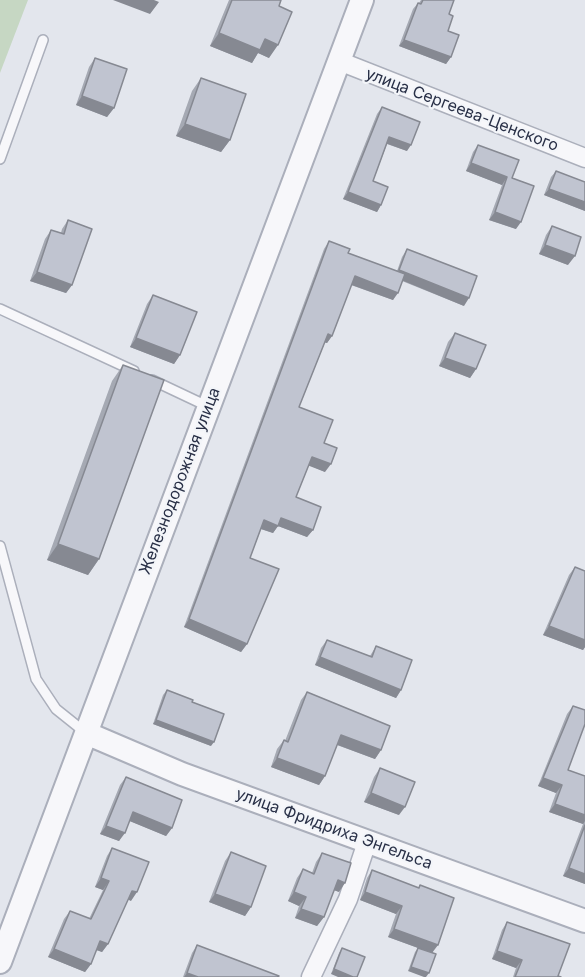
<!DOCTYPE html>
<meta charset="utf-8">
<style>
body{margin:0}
canvas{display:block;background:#e3e6ed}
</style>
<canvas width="585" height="977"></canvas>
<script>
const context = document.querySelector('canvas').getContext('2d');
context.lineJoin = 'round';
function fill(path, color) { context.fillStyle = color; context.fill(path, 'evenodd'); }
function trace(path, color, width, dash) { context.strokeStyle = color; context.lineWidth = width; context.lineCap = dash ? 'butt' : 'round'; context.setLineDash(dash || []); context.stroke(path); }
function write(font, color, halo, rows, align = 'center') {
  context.font = font + ' Inter,sans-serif'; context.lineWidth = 4.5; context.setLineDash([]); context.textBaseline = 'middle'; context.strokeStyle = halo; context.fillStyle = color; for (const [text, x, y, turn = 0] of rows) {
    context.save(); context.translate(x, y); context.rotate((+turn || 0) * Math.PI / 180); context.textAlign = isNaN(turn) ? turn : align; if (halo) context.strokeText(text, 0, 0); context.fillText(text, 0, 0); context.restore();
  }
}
fill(new Path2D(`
 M0 0H28L0 73Z`), '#c6d7c3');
const service = new Path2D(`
 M0 159 43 40
 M0 309 134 371
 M152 380 207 406
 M0 546 36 679 56 709 86 733`);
const minor = new Path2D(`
 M339 61 585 158
 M311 977 348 899 367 842`);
const tertiary = new Path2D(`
 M86 733 182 774 585 921
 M0 962 362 0`);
trace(service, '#abafbb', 12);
trace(minor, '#abafbb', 21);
trace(tertiary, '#abafbb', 26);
trace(service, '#f7f7fa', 9);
trace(minor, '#f7f7fa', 18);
trace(tertiary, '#f7f7fa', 22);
fill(new Path2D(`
 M229 0H281L279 6 269 58 258 53 252 63 210 46Z
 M421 0H454L449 14 448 31 451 57 446 64 399 46 413 9 418 3H419Z
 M95 58 114 108 107 117 76 105 89 67Z
 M201 78 230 140 221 152 176 136 192 91Z
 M382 107 407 151 387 144 373 181 381 205 377 212 343 199 377 114Z
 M478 145 512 178 516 229 489 220 502 185 466 171 473 152Z
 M556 171 585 182V211L544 195 551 177Z
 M68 220 72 285 66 293 30 281 45 239 51 230 61 233 62 229Z
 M552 226 568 265 539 254 546 235Z
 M329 241 348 253 397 271 402 257 407 249 464 306 402 281 393 300 351 285 332 336 327 343 325 342 299 407 324 443 325 472 309 465 296 497 313 530 307 537 278 526 273 533 261 529 250 558 247 644 241 652 184 627 324 249Z
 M153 295 180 355 174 364 130 347 147 304Z
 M455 333 476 369 470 378 439 366 448 342Z
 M123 365 99 559 88 575 47 560 112 381Z
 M575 567 585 571V647L583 650 543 635 569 575Z
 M327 640 370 656 376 646 401 690 396 698 315 665 321 648Z
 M167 690 192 702 211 746 153 724 163 695Z
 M307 692 381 750 375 759 337 745 325 776 319 785 271 767 277 749 284 740 285 741 301 700Z
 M573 706 568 770 585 776V884L563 876 583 824 549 812 556 793 538 786 567 714Z
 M380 768 399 815 364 802 374 777Z
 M126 777 172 828 166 836 130 821 119 841 100 834 120 785Z
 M112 848 131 901 128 899 108 944 102 952 96 950 91 964 85 972 48 957 64 919 70 911 89 919 103 890 95 887 107 856Z
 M231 852 251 907 245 916 209 902 225 861Z
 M322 853 339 892 334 890 324 917 317 926 295 918 299 906 288 901 297 878 303 869 312 873 316 862Z
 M372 870 418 888 420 885 438 945 408 971 415 952 418 948 388 937 396 914 360 900 367 878Z
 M507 922 558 976 561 977H513L516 968 492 959 502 930Z
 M197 945 278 977H183L192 953Z
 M342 948 365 957 331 974 339 953Z`), '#a5a9b3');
fill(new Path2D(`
 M113 0H154L159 2 150 14Z
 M219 33 265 39 278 45 269 58 258 53 252 63 210 46Z
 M404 40 451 57 446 64 399 46Z
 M82 96 114 108 107 117 76 105Z
 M185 124 230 140 221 152 176 136Z
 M389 137 411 145 407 151 385 143Z
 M471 163 507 177 502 185 466 171Z
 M549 189 585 202V211L544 195Z
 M348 192 381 205 377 212 343 199Z
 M495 212 521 222 516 229 489 220Z
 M545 245 575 256 568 265 539 254Z
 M399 270 469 298 464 306 394 277Z
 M37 272 72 285 66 293 30 281Z
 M355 276 398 293 393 300 349 284Z
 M328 334 332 336 327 343 323 342Z
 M136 338 180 355 174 364 130 347Z
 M445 358 476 369 470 378 439 366Z
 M312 457 331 464 325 472 307 465Z
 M281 518 313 530 307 537 278 526 273 533 258 528 264 520Z
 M58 544 99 559 88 575 47 560Z
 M189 619 247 644 241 652 184 627Z
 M549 626 585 640V647L583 650 543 635Z
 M320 657 401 690 396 698 315 665Z
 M156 720 214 742 211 746 153 724Z
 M341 735 381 750 375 759 335 744Z
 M277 758 325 776 319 785 271 767Z
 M543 778 562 785 556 793 538 786Z
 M371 793 405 807 399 815 364 802Z
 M555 804 585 815V821L583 824 549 812Z
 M133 812 172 828 166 836 127 820Z
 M106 826 125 833 119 841 100 834Z
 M569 868 585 874V884L563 876Z
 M101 878 109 881 103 890 95 887Z
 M338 880 345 883 339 892 331 889Z
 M132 891 137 892 131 901 127 899Z
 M294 892 306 897 299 906 288 901Z
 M365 892 402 906 396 914 360 900Z
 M215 894 251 907 245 916 209 902Z
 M301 909 324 917 317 926 295 918Z
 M394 929 438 945 432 953 388 937Z
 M100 941 108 944 102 952 94 949Z
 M54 949 91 964 85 972 48 957Z
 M497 951 522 960 516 968 492 959Z
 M411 967 429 973 426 977H424L408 971Z
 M334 969 353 977H338L331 974Z
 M187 973 198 977H184Z`), '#868992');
const building = new Path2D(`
 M232 0H281L279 6 292 12 278 45 265 39 260 50 219 33Z
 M423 0H454L449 14 453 16 448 31 459 35 451 57 404 40 418 3 421 4Z
 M95 58 127 69 114 108 82 96Z
 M201 78 246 94 230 140 185 124Z
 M382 107 420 122 411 145 389 137 373 181 388 187 381 205 348 192Z
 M478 145 519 160 512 178 534 186 521 222 495 212 507 177 471 163Z
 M556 171 585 182V202L549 189Z
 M68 220 92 229 72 285 37 272 51 230 64 234Z
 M552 226 581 237 575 256 545 245Z
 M329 241 350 249 348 253 405 274 398 293 355 276 332 336 328 334 299 407 333 420 324 443 337 448 331 464 312 457 296 497 321 507 313 530 281 518 278 526 264 520 250 558 279 569 247 644 189 619Z
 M407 249 477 276 469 298 399 270Z
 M153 295 197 312 180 355 136 338Z
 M455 333 486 345 476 369 445 358Z
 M123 365 164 380 99 559 58 544Z
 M575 567 585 571V640L549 626Z
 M327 640 372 657 376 646 412 660 401 690 320 657Z
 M167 690 193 700 192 702 224 714 214 742 156 720Z
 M307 692 390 726 381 750 341 735 325 776 277 758 284 740 288 742Z
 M573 706 585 710V724L568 770 585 776V815L555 804 562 785 543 778Z
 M380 768 415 782 405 807 371 793Z
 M126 777 182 800 172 828 133 812 125 833 106 826Z
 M585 825V874L569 868Z
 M112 848 149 862 137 892 132 891 108 944 100 941 91 964 54 949 70 911 91 919 109 881 101 878Z
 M231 852 266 866 251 907 215 894Z
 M322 853 351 863 345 883 338 880 324 917 301 909 306 897 294 892 303 869 314 874Z
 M372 870 419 888 420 885 454 898 438 945 394 929 402 906 365 892Z
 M507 922 570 944 558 976 561 977H515L522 960 497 951Z
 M197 945 279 976 278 977H198L187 973Z
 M342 948 365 957 357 977H353L334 969Z
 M418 948 436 954 429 973 411 967Z`);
fill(building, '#c0c4d0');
trace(building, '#868992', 1.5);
write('16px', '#293047', '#f3f5f9', [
 ["улица Сергеева-Ценского",462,110,21],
 ["Железнодорожная улица",180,481,-69],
 ["улица Фридриха Энгельса",334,829,20]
]);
</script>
